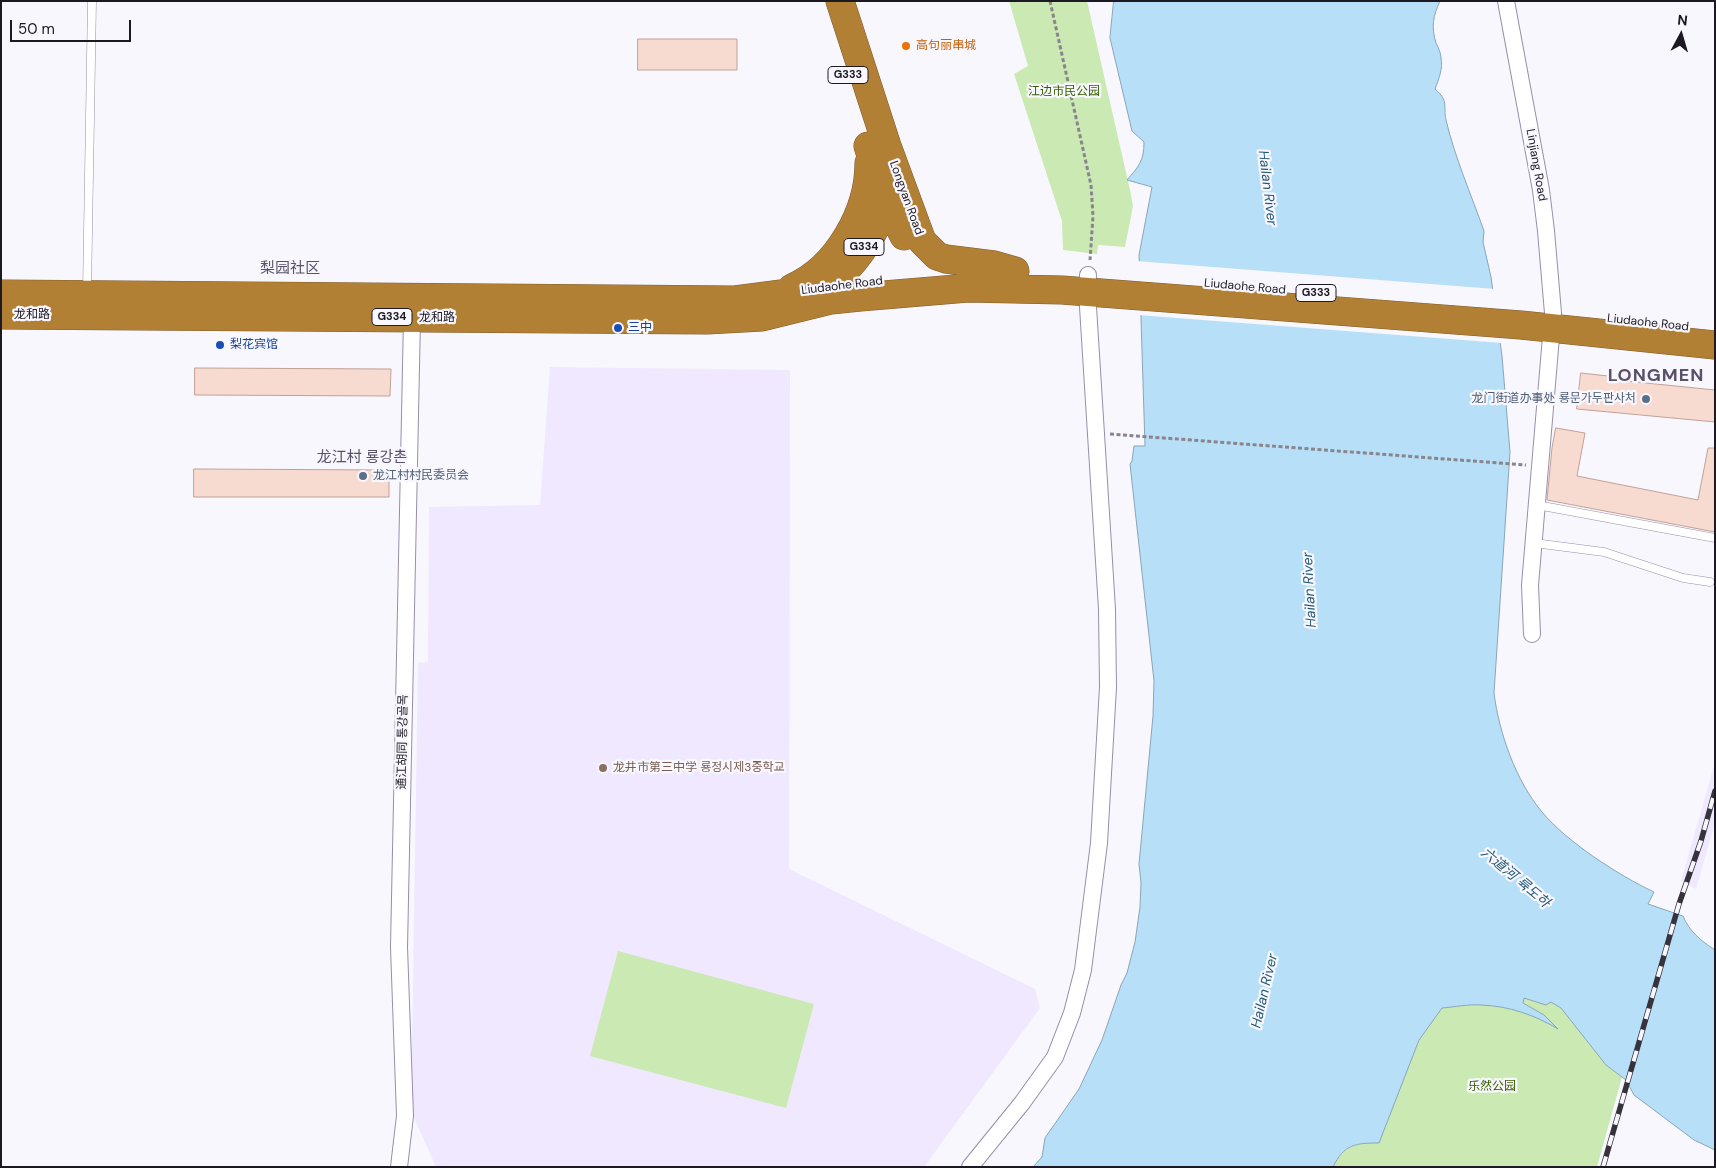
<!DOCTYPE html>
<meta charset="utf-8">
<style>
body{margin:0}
#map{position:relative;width:1716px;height:1168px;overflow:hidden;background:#f8f7fd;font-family:"DM Sans",sans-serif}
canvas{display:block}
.frame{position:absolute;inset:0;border:2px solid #1d1923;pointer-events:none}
.north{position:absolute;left:1656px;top:10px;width:50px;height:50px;-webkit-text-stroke:4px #f8f7fd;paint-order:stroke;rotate:6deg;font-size:14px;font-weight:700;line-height:20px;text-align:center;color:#1d1923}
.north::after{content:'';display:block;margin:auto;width:18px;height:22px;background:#1d1923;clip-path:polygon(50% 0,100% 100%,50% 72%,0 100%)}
.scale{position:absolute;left:10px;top:20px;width:121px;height:22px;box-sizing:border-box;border:2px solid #1d1923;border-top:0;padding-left:6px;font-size:15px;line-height:18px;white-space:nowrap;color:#1d1923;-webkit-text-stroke:4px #f8f7fd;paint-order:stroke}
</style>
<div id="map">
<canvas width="1716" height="1168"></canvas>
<div class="frame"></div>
<div class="north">N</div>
<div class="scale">50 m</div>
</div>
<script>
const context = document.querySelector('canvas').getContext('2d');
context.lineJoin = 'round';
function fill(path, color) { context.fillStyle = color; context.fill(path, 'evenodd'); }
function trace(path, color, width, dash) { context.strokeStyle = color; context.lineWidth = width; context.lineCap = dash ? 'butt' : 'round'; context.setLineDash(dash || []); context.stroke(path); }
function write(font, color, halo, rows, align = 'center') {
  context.font = font + ' "DM Sans","Noto Sans SC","Noto Sans KR",sans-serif'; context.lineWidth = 4.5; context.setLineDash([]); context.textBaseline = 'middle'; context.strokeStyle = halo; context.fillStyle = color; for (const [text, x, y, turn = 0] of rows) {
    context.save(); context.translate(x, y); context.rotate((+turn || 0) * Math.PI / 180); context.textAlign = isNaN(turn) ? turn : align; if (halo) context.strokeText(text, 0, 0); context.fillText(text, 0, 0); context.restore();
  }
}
fill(new Path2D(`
 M550 367 790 370 789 869 1035 989 1040 1008 924 1167H436L411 1111 418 663 428 662 429 507 540 505Z
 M1715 762V823L1696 889 1681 881Z`), '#f0e8ff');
fill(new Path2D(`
 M1009 1H1087L1130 190 1133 206 1125 247 1098 245 1097 254 1063 250 1062 221 1014 74 1028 66Z
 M618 951 814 1004 786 1108 590 1056Z
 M1524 998 1536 1002H1551L1561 1008 1606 1065 1622 1077 1597 1167H1333C1344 1144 1357 1144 1379 1142L1419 1040 1442 1007C1455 1007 1469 1004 1481 1005 1507 1006 1534 1014 1556 1027L1544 1015 1523 1003Z`), '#cbe9b3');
const water = new Path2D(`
 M1114 1H1440C1433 16 1431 27 1436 43 1438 47 1441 53 1441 58 1443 68 1439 79 1435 89 1449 101 1443 105 1446 120 1455 158 1471 194 1484 231L1483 242 1491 277 1502 356 1510 452 1494 693C1499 733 1516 781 1542 812 1567 842 1618 875 1654 892L1648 904 1683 916C1689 931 1701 941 1715 950V1150L1694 1140 1634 1095 1626 1080 1606 1065 1561 1008 1551 1002 1546 1005 1524 998 1523 1003 1544 1015 1558 1029C1535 1015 1509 1006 1481 1005 1468 1004 1455 1007 1442 1008L1419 1040 1379 1143C1356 1143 1344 1144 1333 1167H1033L1042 1157 1045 1138 1079 1089 1102 1040 1121 985 1127 973 1135 942 1140 907 1141 883 1139 864 1153 716 1154 681 1130 464 1132 461 1134 446H1145L1139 255 1152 187 1127 180C1139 166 1144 161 1144 142L1132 131 1110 38Z`);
fill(water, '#b7e0f8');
trace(water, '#89a4b8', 1);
fill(new Path2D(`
 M1136 261 1495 289 1502 343 1138 315Z`), '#f8f7fd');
const building = new Path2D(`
 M638 39H737V70H638Z
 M195 368 391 369 390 396 195 395Z
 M1581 373 1608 376 1607 379 1715 390V422L1577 409Z
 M1556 428 1585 433 1577 476 1698 500 1708 448H1715V532L1547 500 1552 448Z
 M194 469 389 470V497H194Z`);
fill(building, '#f7dad0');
trace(building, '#c1a196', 1);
const lane = new Path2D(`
 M87 291 92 1
 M1537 505 1715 538
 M1534 543 1604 552 1683 578 1710 582`);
const street = new Path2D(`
 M1506 1 1541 190 1546 231 1553 313 1530 585 1532 634
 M399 1167 405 1116 399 947 412 318
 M970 1167 1022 1103 1055 1057 1072 1013 1083 970 1099 843 1108 687 1107 609 1087 291 1088 275`);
const highway = new Path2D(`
 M840 1 887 146 922 241 937 256 946 259 994 265 1015 271
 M868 146 885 200 904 236
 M792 288C838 268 869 211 869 163
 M1 294 735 300 812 290
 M806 301C847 277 881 236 887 187
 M1 315 707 320 762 317 831 300 860 297 968 288 1062 290 1521 325 1715 345`);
trace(lane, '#978eaa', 9);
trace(street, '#978eaa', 18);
trace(highway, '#7e5c2e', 29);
trace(new Path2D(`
 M1050 1 1091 185 1093 216 1090 260
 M1110 434 1526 465`), '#88858d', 3, [4, 2.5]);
trace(lane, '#fff', 8);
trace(street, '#fff', 16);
trace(highway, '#b28034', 28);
const rail = new Path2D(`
 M1603 1167 1679 904 1701 841 1715 791`);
trace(rail, '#37333d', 5.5);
trace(rail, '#f8f7fd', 4, [11]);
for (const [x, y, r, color] of [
 [906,46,5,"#e8710a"],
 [618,328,5,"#1a4fb4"],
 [220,345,5,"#1a4fb4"],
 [1646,399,5,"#5c6f8a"],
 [363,476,5,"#5c6f8a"],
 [603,768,5,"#8d6e63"]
]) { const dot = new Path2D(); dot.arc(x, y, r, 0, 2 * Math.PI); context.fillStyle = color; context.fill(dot); trace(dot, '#f8f7fd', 2); }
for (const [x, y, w] of [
 [848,75,40],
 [864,247,40],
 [1316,293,40],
 [392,317,40]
]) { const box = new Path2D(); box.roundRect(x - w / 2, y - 8.5, w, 17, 4); context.fillStyle = '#f8f7fd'; context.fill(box); trace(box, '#1d1923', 1); }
write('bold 11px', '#1d1923', null, [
 ["G333",848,75],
 ["G334",864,247],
 ["G333",1316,293],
 ["G334",392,317]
]);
write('12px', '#c56008', '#f8f7fd', [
 ["高句丽串城",916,46]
], 'left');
write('12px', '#365d00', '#f8f7fd', [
 ["江边市民公园",1064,92],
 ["乐然公园",1492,1087]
]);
write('12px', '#1d1923', '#f8f7fd', [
 ["Linjiang Road",1536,165,80],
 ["Longyan Road",906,198,70],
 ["Liudaohe Road",842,286,-7],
 ["Liudaohe Road",1245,287,5],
 ["龙和路",32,315],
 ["龙和路",437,318],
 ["Liudaohe Road",1648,323,6],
 ["通江胡同 통강골목",403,742,-89]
]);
write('12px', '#164399', '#f8f7fd', [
 ["三中",628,328],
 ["梨花宾馆",230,345]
], 'left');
write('12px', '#4e5e75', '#f8f7fd', [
 ["龙门街道办事处 룡문가두판사처",1636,399],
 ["龙江村村民委员会",373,476,"left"]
], 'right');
write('12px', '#785e54', '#f8f7fd', [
 ["龙井市第三中学 룡정시제3중학교",613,768]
], 'left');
write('italic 14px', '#245975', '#f8f7fd', [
 ["Hailan River",1267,188,83],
 ["Hailan River",1310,590,-93],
 ["六道河 륙도하",1515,878,40],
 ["Hailan River",1265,991,-77]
]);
write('15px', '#59516a', '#f8f7fd', [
 ["梨园社区",290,269],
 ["龙江村 룡강촌",362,458]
]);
context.letterSpacing = '1px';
write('bold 18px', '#59516a', '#f8f7fd', [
 ["LONGMEN",1656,376]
]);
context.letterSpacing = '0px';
</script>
